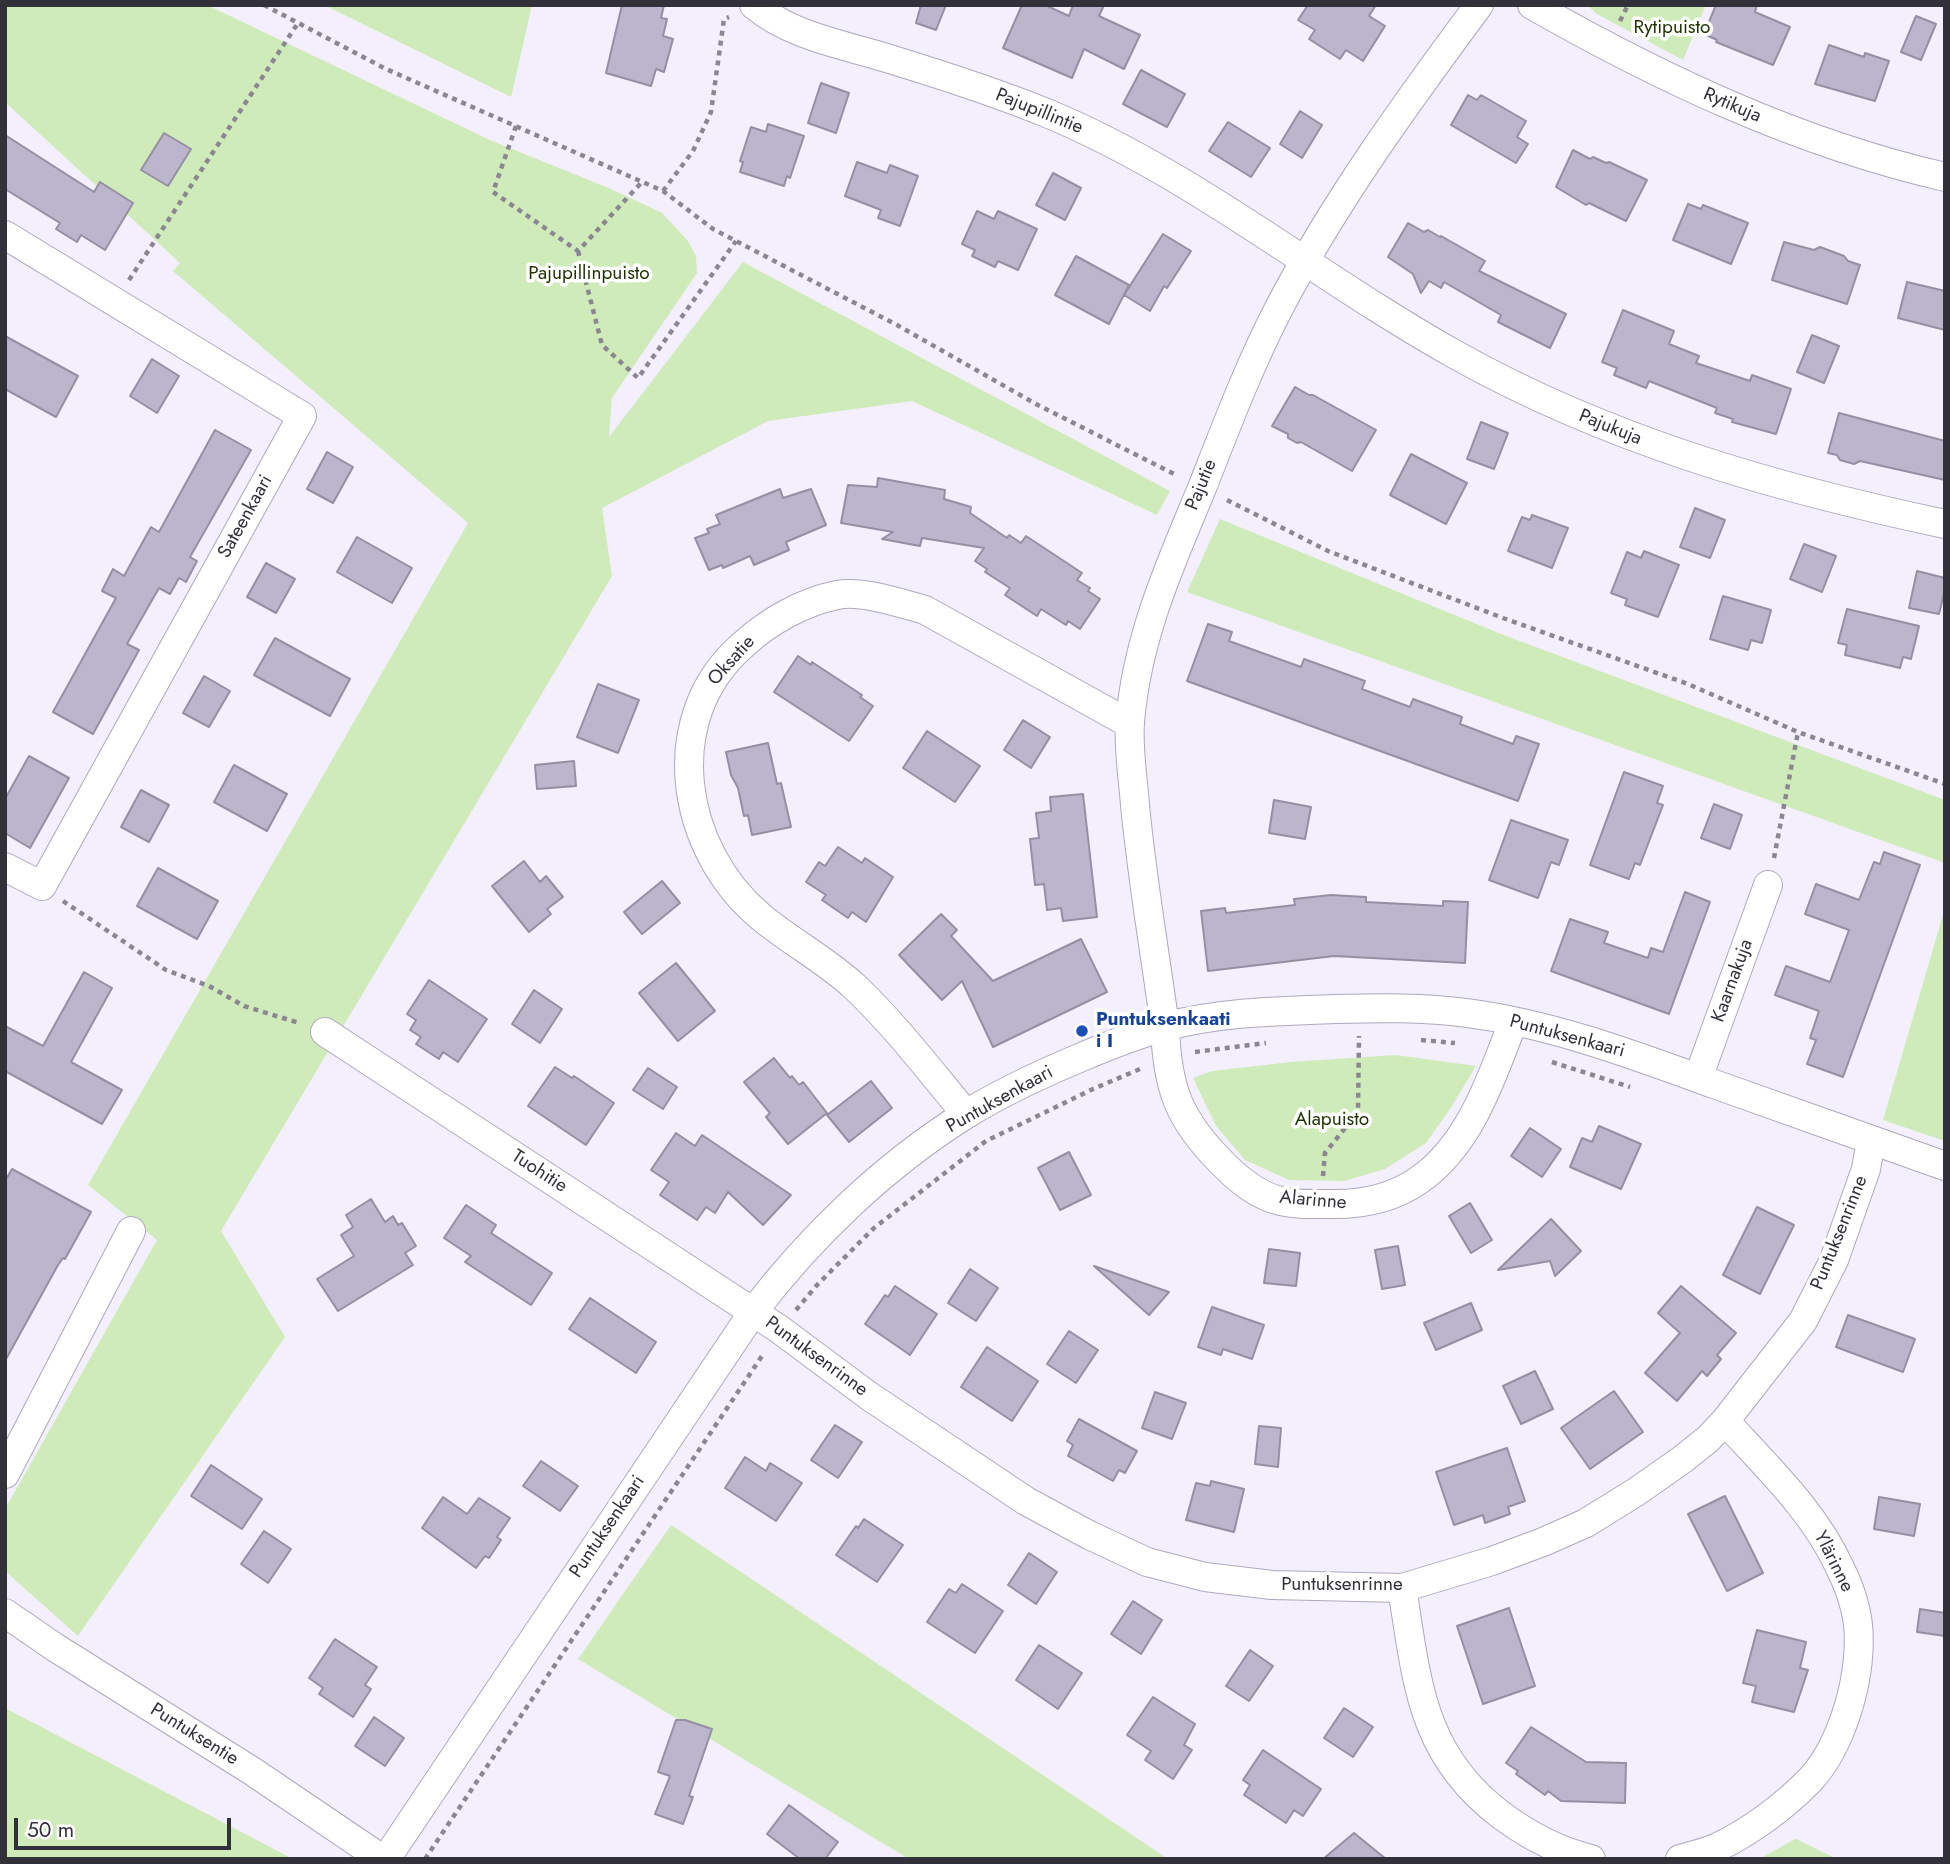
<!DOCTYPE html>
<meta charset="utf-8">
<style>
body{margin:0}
#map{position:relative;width:1950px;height:1864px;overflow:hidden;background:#f3effd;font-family:Jost,sans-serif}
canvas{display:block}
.frame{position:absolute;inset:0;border:7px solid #323039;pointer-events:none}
.scale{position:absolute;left:14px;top:1818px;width:217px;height:32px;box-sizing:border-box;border:4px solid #323039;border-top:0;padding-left:9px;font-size:21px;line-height:24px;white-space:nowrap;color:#323039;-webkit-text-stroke:5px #fff;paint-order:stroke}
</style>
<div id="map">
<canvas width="1950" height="1864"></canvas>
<div class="frame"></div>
<div class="scale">50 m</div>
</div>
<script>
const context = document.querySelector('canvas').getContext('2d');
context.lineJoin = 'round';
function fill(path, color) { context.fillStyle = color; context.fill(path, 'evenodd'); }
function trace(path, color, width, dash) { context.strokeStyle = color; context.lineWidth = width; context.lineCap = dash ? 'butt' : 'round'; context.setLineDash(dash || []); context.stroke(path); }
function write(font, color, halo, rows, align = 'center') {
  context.font = font + ' Jost,sans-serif'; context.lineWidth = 7; context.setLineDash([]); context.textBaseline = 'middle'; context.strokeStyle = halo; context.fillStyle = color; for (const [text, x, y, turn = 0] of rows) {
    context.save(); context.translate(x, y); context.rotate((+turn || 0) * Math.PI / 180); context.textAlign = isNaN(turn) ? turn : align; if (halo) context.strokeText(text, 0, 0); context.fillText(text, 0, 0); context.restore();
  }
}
fill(new Path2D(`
 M5 5H207L490 140 611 189 662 213 688 241 696 256 697 273 612 398 609 437 743 262 1170 491 1157 515 912 401 768 421 602 508 612 576 221 1231 285 1337 78 1636 5 1571V1509L157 1240 88 1185 468 523 173 271 180 263 5 102Z
 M324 5H532L511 97Z
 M1587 5H1706L1683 60 1597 14Z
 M1220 519 1501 634 1945 800V863L1187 592Z
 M1945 908V1141L1883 1120Z
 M1396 1055 1476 1066 1452 1106 1426 1143 1385 1169 1344 1181 1289 1180 1245 1160 1216 1126 1193 1078 1212 1071 1291 1062Z
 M671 1525 1168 1859H909L578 1659Z
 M5 1708 293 1859H5Z
 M1795 1839H1796L1837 1859H1759Z`), '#d0ebba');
const building = new Path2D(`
 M622 5H664L661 18 667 19 663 36 673 39 664 72 656 69 651 86 606 73Z
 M921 5H946L936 30 916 23Z
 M1022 5H1045L1069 16 1073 5H1104L1099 16 1140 35 1124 69 1084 49 1072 78 1003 48Z
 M1308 5H1376L1369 16 1385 26 1363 61 1346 50 1340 59 1309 39 1315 30 1298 20Z
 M1716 5H1757L1755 12 1790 27 1773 65 1716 42 1717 40 1704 34Z
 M1916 16 1936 24 1921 60 1901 52Z
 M1829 45 1864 57 1865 53 1889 61 1875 101 1815 84Z
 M1141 70 1185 94 1167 127 1123 104Z
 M821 83 849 93 836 133 808 123Z
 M1468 95 1477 100 1481 95 1526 121 1517 137 1528 144 1516 163 1451 125Z
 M1300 111 1322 125 1302 158 1280 144Z
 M1228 122 1270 148 1251 177 1209 151Z
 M768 124 804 136 790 178 787 176 784 186 740 172 743 162 740 161 751 127 766 132Z
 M164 133 191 149 168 186 141 170Z
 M5 135 94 192 100 182 133 203 105 250 81 235 77 242 56 229 60 223 5 189Z
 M1573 150 1590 159 1593 157 1606 163 1609 162 1647 180 1626 221 1589 203 1586 205 1556 187Z
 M857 162 887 173 890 165 918 176 900 226 878 218 881 210 845 196Z
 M1053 173 1081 188 1065 220 1036 205Z
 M1688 204 1701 209 1703 205 1748 223 1731 264 1673 240Z
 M977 211 994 219 998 211 1037 229 1018 270 998 261 995 267 972 256 975 250 962 244Z
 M1408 223 1424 232 1428 230 1440 237 1441 236 1485 261 1479 271 1566 314 1550 348 1498 322 1501 315 1444 282 1441 288 1429 281 1421 293 1413 274 1388 257Z
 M1163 234 1191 251 1167 288 1164 286 1150 311 1124 295Z
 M1784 242 1814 250 1820 247 1844 256 1848 261 1860 265 1847 304 1772 280Z
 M1076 256 1129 285 1109 324 1055 295Z
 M1907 282 1945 291V330L1898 318Z
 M1623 310 1674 331 1669 344 1699 356 1696 363 1750 381 1752 375 1791 389 1776 434 1732 422 1733 419 1715 413 1717 408 1649 381 1646 388 1614 375 1617 368 1602 362Z
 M1812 335 1839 346 1824 383 1797 372Z
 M5 336 78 376 56 417 5 389Z
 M152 359 179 376 157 413 130 396Z
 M1295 387 1309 395H1313L1376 430 1352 471 1301 442 1297 443 1288 438V434L1272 426Z
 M1839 413 1945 441V480L1860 461 1854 464 1840 460 1837 455 1828 453Z
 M1481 422 1508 433 1494 469 1467 459Z
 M215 430 251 450 190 557 197 561 186 582 179 578 170 594 159 588 127 644 139 650 93 734 53 712 116 598 102 591 113 569 124 576 151 527 159 532Z
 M327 452 353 467 333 503 307 489Z
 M1411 454 1467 483 1446 524 1390 495Z
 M878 478 945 490 944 499 971 507 970 513 1007 538 1009 535 1021 543 1026 536 1082 573 1077 580 1090 588 1088 591 1100 599 1080 629 1068 621 1066 625 1041 609 1037 616 1005 595 1010 588 985 572 987 569 975 561 984 548 922 538 920 546 882 539 893 532 841 523 848 485 877 487Z
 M780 489 783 498 811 489 826 525 786 542 789 550 754 565 750 556 723 568 722 565 709 570 695 538 709 533 707 529 720 524 716 515Z
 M1695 508 1725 520 1710 558 1680 547Z
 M1532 515 1568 528 1552 568 1508 551 1522 517 1530 520Z
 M357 537 412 568 392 603 337 572Z
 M1804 544 1836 556 1822 592 1790 579Z
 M1644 551 1679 565 1658 617 1625 605 1627 599 1611 593 1627 552 1641 558Z
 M266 563 295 579 276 613 247 597Z
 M1917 571 1945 578V589L1939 614 1909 608Z
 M1723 596 1771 610 1762 643 1751 640 1748 650 1710 639Z
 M1847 609 1919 626 1911 659 1903 657 1900 668 1845 655 1847 645 1838 643Z
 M1208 624 1232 632 1229 641 1301 667 1304 659 1365 681 1362 689 1410 707 1413 699 1462 717 1460 724 1513 744 1516 736 1539 744 1518 801 1187 681Z
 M275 638 350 679 330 716 254 675Z
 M798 656 811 665 812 662 862 695 860 697 873 706 849 741 774 692Z
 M204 676 230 691 209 727 183 713Z
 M598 684 639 700 618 753 577 737Z
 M1023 720 1050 737 1031 768 1004 750Z
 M927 731 980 766 955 802 903 768Z
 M768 743 777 784 781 783 791 827 752 835 748 815 744 816 738 788 731 775 726 752Z
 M29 756 69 778 30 848 5 833V799Z
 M574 761 576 786 537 789 535 765Z
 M234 765 287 794 267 831 214 802Z
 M1624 772 1663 786 1657 803 1663 805 1640 865 1635 863 1629 879 1590 865Z
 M141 790 169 805 149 842 121 827Z
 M1083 794 1097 917 1063 921 1061 908 1047 910 1044 884 1035 885 1030 839 1039 838 1036 813 1051 811 1050 797Z
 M1274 800 1311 807 1305 839 1269 833Z
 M1714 804 1742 815 1730 849 1701 838Z
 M1511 820 1568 840 1559 865 1551 862 1538 898 1489 880Z
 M838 847 862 863 865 858 893 877 866 922 852 912 848 918 822 900 826 895 806 882 819 862 825 866Z
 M1884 852 1920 865 1843 1077 1807 1064 1816 1040 1810 1038 1819 1011 1775 995 1786 966 1830 982 1849 930 1805 914 1816 884 1859 900 1874 862 1880 864Z
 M524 861 540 882 546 876 563 897 547 909 551 914 529 932 492 886Z
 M158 868 218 901 197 939 137 906Z
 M662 881 680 903 642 934 624 912Z
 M1685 892 1710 902 1669 1014 1551 971 1570 919 1608 932 1604 943 1648 958 1651 948 1663 952Z
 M1331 895 1366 897V902L1443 906V901L1468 902 1465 963 1334 956 1208 971 1201 911 1225 908 1226 913 1295 905 1294 899Z
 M941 914 957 930 951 936 993 981 1081 939 1107 992 993 1047 962 981 942 1000 899 955Z
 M676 963 715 1011 678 1041 639 993Z
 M84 972 112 988 71 1062 122 1090 102 1124 5 1071V1026L43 1046Z
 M429 980 487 1019 458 1062 443 1052 439 1059 416 1044 421 1037 410 1030 416 1020 407 1014Z
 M534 990 562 1009 540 1043 512 1024Z
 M774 1058 790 1078 792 1076 799 1085 803 1082 827 1113 788 1144 766 1117 770 1113 744 1082Z
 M555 1067 572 1078 574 1076 614 1103 586 1145 528 1106Z
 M648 1068 677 1087 663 1109 633 1090Z
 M871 1081 892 1108 849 1142 827 1115Z
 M1599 1126 1641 1144 1621 1189 1570 1167 1582 1138 1592 1142Z
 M1530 1128 1561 1149 1542 1177 1511 1156Z
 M676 1133 695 1146 702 1135 791 1195 763 1225 728 1192 715 1213 706 1207 697 1220 660 1195 669 1182 651 1170Z
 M1069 1152 1091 1195 1060 1210 1038 1168Z
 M12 1169 91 1212 65 1259 63 1258 58 1265 5 1361V1181Z
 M371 1199 385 1222 393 1216 398 1225 402 1223 416 1246 405 1253 413 1265 338 1311 317 1279 354 1256 341 1235 353 1227 346 1215Z
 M1470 1203 1492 1240 1471 1253 1449 1216Z
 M466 1205 496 1225 491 1233 552 1273 531 1305 465 1262 471 1256 444 1238Z
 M1757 1207 1794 1225 1760 1294 1723 1275Z
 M1551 1219 1581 1251 1555 1276 1550 1261 1498 1270Z
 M1398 1246 1405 1285 1382 1289 1375 1250Z
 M1269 1249 1300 1253 1296 1286 1264 1283Z
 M1094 1266 1169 1292 1149 1315Z
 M970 1269 998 1288 976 1321 948 1303Z
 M895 1286 937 1314 910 1355 865 1324 885 1295 888 1297Z
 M1681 1286 1736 1333 1717 1355 1721 1359 1707 1376 1702 1371 1677 1401 1645 1373 1680 1333 1658 1313Z
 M590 1298 656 1342 636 1373 569 1329Z
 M1471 1303 1482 1330 1436 1350 1424 1323Z
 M1212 1307 1264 1325 1252 1359 1223 1349 1221 1355 1198 1347Z
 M1848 1315 1915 1339 1903 1372 1836 1347Z
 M1069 1331 1098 1350 1076 1383 1047 1364Z
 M987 1347 1038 1381 1012 1421 961 1387Z
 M1535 1371 1553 1409 1521 1424 1503 1386Z
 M1614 1391 1643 1432 1590 1469 1561 1428Z
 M1155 1392 1186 1403 1172 1439 1142 1428Z
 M1079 1419 1137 1451 1125 1473 1119 1470 1113 1481 1068 1456 1073 1445 1067 1441Z
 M835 1425 862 1442 838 1478 811 1460Z
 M1259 1426 1281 1428 1278 1467 1255 1464Z
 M1507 1448 1525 1501 1508 1507 1510 1514 1485 1523 1483 1515 1454 1525 1436 1472Z
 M745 1457 766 1471 770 1463 802 1483 776 1521 725 1488Z
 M541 1461 578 1486 560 1511 523 1486Z
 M211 1465 262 1499 242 1529 191 1496Z
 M1211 1481 1244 1489 1234 1532 1186 1520 1196 1483 1210 1486Z
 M1725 1496 1763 1573 1727 1591 1688 1514Z
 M443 1497 467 1514 479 1498 510 1518 497 1537 501 1540 489 1558 485 1556 476 1568 422 1528Z
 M1879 1497 1920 1504 1914 1536 1874 1529Z
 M864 1519 903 1545 877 1582 836 1555 856 1526 858 1528Z
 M264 1531 291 1549 268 1583 241 1564Z
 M1029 1553 1057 1572 1036 1604 1008 1585Z
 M962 1584 1003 1611 975 1653 927 1622 949 1589 956 1593Z
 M1133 1601 1162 1620 1141 1654 1111 1634Z
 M1509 1608 1535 1686 1483 1704 1457 1626Z
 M1920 1609 1945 1613V1636L1917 1632Z
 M1757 1630 1806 1642 1800 1668 1808 1670 1794 1712 1752 1702 1756 1686 1743 1683Z
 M335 1639 377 1667 365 1685 371 1689 353 1717 319 1694 323 1688 309 1678Z
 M1039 1645 1082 1673 1058 1709 1016 1680Z
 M1250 1650 1273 1666 1249 1701 1226 1686Z
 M1153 1697 1195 1724 1184 1745 1192 1750 1173 1779 1145 1760 1151 1751 1127 1735Z
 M1344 1708 1373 1727 1353 1757 1324 1738Z
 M374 1717 404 1738 385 1766 355 1746Z
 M676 1720H685L712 1729 689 1796 693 1797 683 1824 655 1814 670 1776 658 1772Z
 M1531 1727 1586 1762 1626 1763 1625 1803 1561 1801 1548 1791 1545 1795 1516 1774 1518 1771 1506 1763Z
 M1263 1750 1321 1789 1303 1816 1294 1810 1286 1823 1244 1795 1250 1785 1243 1780Z
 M789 1805 838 1842 825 1859H800L767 1834Z
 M1354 1833 1386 1859H1323Z`);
fill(building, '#bcb6cd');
trace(building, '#958fa4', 2);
const minor = new Path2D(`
 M754 5C792 37 846 45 893 60 945 76 998 93 1049 114 1195 175 1318 278 1456 355 1608 440 1775 488 1945 524
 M1479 5C1407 102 1335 201 1279 308 1249 366 1226 427 1202 488 1170 565 1137 637 1130 722 1128 749 1133 778 1135 805 1142 879 1155 953 1165 1027 1167 1089 1179 1120 1223 1164 1239 1180 1258 1196 1281 1201 1295 1205 1313 1204 1328 1204 1360 1205 1392 1199 1419 1180 1470 1145 1492 1077 1513 1022
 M1532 5C1662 79 1798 143 1945 177
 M5 235 302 416 42 886 5 867
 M325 1032 779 1329 869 1396 1026 1501 1089 1535 1147 1562 1205 1577 1272 1585 1402 1588 1492 1561 1543 1542 1586 1523 1636 1492 1683 1459 1708 1439 1725 1421 1803 1321 1834 1260 1866 1169 1871 1140
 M1698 1078 1768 885
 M966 1114C930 1071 896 1026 855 987 826 960 791 942 761 917 680 850 658 717 744 644 769 621 803 602 837 595 862 590 900 603 925 610L1130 724
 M5 1474 131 1231
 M1402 1588C1417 1680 1420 1754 1501 1815 1529 1836 1558 1851 1591 1859
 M5 1613 56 1648 252 1771 382 1859
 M386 1859 753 1312C811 1236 884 1166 965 1115 1000 1093 1039 1075 1077 1059 1105 1047 1135 1035 1164 1027 1219 1012 1279 1011 1335 1009 1379 1008 1423 1007 1467 1013 1552 1024 1634 1055 1714 1084 1791 1111 1868 1139 1945 1166
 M1680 1859C1692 1855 1705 1853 1716 1848 1750 1832 1785 1806 1811 1779 1846 1741 1868 1658 1855 1608 1852 1595 1846 1580 1840 1568 1815 1512 1766 1466 1725 1421`);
trace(minor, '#aea8be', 30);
trace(new Path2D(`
 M264 5 386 69 663 191 713 229 897 325 1036 404 1178 476
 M1620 21 1628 5
 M516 126 493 192 578 251 642 182
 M663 191 693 151 711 112 724 19 729 17
 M578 251 602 345 638 378 736 241
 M129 280 298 23
 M1227 500 1328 551 1503 618 1688 684 1798 732 1945 784
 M1774 858 1798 732
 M63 901 166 970 209 986 244 1006 299 1023
 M1421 1040 1455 1043
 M1195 1052 1266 1043
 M1552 1062 1630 1087
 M1323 1176 1325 1153 1358 1112 1359 1036
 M796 1310 817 1285 874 1228 986 1141 1093 1089 1140 1069
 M425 1859 764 1353`), '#8a8792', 4.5, [5, 5]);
trace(minor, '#fff', 28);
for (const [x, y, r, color] of [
 [1082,1031,7,"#1a4fb4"]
]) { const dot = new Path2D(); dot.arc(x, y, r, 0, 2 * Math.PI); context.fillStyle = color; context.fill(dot); trace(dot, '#fff', 2.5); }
write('19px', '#1c3300', '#fff', [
 ["Rytipuisto",1672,28],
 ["Pajupillinpuisto",589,274],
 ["Alapuisto",1332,1120]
]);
write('19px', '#323039', '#fff', [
 ["Rytikuja",1732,106,23],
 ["Pajupillintie",1039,112,22],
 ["Pajukuja",1610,428,22],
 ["Pajutie",1202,485,-68],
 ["Sateenkaari",246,517,-61],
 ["Oksatie",732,661,-48],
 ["Kaarnakuja",1733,981,-70],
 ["Puntuksenkaari",1567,1037,15],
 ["Puntuksenkaari",1000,1100,-29],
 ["Tuohitie",539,1172,33],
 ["Alarinne",1313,1201,5],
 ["Puntuksenrinne",1840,1233,-68],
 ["Puntuksenrinne",816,1357,36],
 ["Puntuksenkaari",608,1527,-56],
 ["Ylärinne",1833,1562,63],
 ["Puntuksenrinne",1342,1585],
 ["Puntuksentie",194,1735,32]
]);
write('bold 19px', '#164399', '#fff', [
 ["Puntuksenkaati",1096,1020],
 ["i I",1096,1042]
], 'left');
</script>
